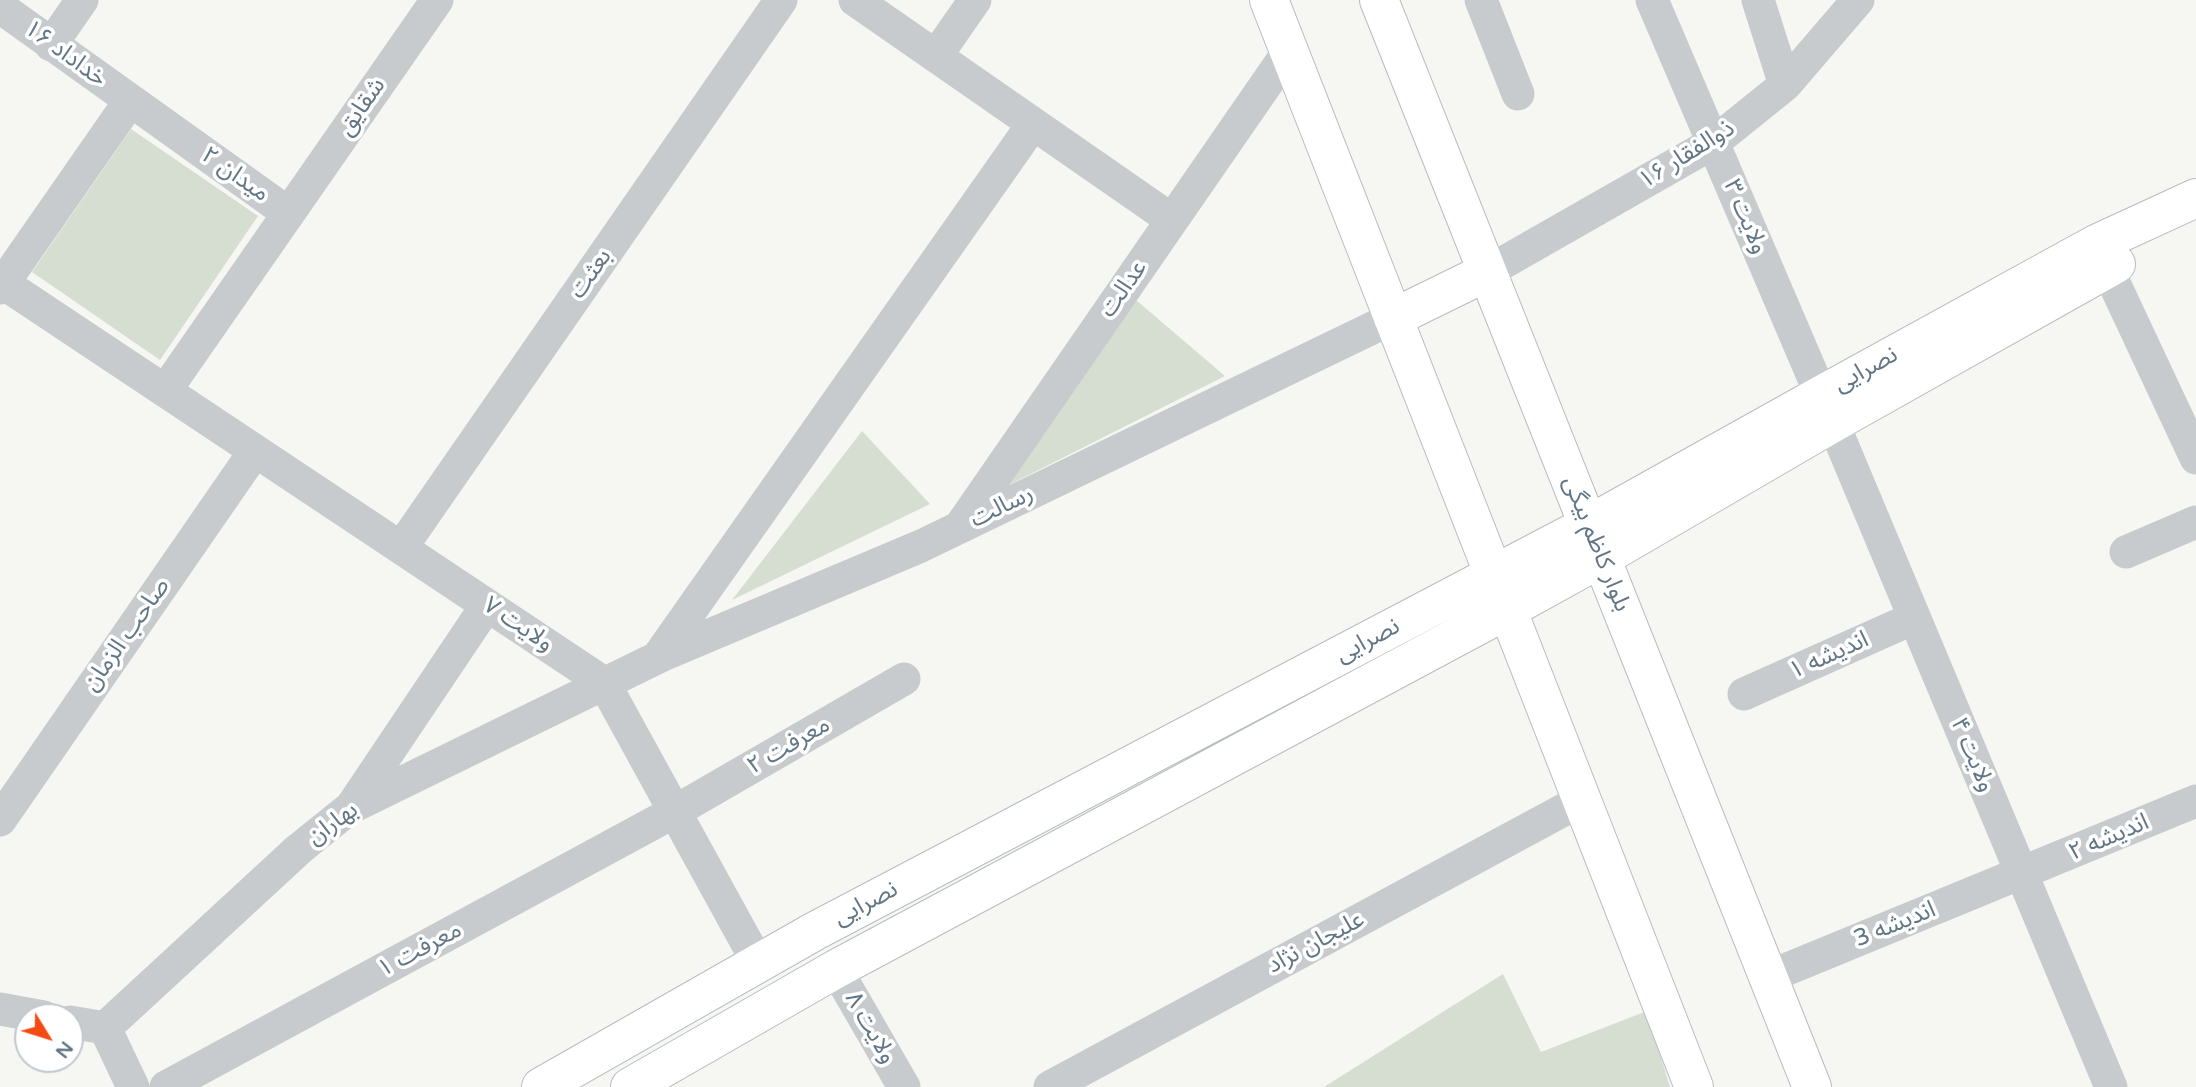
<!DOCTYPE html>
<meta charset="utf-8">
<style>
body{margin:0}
#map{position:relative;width:2196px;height:1087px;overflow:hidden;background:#f6f6f2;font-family:"Varela Round",sans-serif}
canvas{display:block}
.north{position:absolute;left:14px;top:1003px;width:70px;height:70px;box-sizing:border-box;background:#fff;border:2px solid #c0c8cf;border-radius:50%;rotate:128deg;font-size:19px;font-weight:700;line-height:28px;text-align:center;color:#627686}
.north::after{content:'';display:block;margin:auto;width:24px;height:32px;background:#f44a14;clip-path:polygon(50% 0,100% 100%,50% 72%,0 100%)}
</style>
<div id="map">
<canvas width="2196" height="1087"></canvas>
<div class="north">N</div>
</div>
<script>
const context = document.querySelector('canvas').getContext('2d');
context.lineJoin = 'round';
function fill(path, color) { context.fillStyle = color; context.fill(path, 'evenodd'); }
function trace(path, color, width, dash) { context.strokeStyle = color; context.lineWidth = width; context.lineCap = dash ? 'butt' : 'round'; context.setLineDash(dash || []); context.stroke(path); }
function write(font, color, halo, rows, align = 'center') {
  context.font = font + ' "Varela Round","Noto Sans Arabic",sans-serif'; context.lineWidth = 7; context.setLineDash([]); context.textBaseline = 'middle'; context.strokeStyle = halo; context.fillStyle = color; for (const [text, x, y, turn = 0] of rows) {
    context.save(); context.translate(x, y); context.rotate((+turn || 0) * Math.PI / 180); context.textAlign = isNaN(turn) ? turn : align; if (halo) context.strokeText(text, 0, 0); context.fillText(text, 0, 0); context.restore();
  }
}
fill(new Path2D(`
 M131 129 258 216 160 360 32 272Z
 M1136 300 1225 376 985 497Z
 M862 431 930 504 732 600Z
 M1503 974 1541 1052 1647 1011 1670 1087H1324Z`), '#d6ded2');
const secondary = new Path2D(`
 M1269 0 1694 1087
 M1379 0 1812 1087
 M1393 318 1487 272
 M541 1087 815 931 1588 525 1821 395 2096 244 2196 198
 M630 1087 836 969 1507 610 1601 558 1833 423 2116 264`);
trace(secondary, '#b7bdc1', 40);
trace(new Path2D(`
 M855 0 1172 220
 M1481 0 1518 94
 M1652 0 1821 395
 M1758 0 1785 85
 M0 7 288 213
 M51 45 82 0
 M936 56 975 0
 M2107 268 2196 458
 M1487 272 1713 143 1785 85 1858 0
 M3 283 604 683 758 963
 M0 288 130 101
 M165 391 437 0
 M1833 423 2111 1087
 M960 527 1289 51
 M401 548 781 0
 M2126 552 2196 522
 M658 657 1033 124
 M1744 694 1914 618
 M352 806 487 605
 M0 820 255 451
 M836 969 904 1087
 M1768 977 2196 801
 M0 1009 44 1017
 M70 1022 105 1028
 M105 1028 299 849 350 808 665 654 921 546 1393 318
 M105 1028 133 1087
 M166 1087 674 812 904 679
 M1050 1087 1582 800`), '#c8cbce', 33);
trace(secondary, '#fff', 38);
write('24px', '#627686', '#fff', [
 ["خداداد ۱۶",65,54,36],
 ["شقایق",362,107,-55],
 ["ذوالفقار ۱۶",1687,155,-32],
 ["میدان ۲",235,175,35],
 ["ولایت ۳",1745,217,67],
 ["بعثت",591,274,-55],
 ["عدالت",1124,289,-55],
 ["نصرایی",1866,370,-29],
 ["رسالت",1002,507,-26],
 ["بلوار کاظم بیگی",1596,544,68],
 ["ولایت ۷",518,625,34],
 ["صاحب الزمان",127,635,-55],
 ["نصرایی",1368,641,-28],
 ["اندیشه ۱",1829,656,-24],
 ["معرفت ۲",789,746,-30],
 ["ولایت ۴",1972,755,67],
 ["بهاران",333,824,-36],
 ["اندیشه ۲",2109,838,-23],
 ["نصرایی",866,904,-28],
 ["اندیشه 3",1895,925,-22],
 ["علیجان نژاد",1316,943,-28],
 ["معرفت ۱",420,950,-28],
 ["ولایت ۸",870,1028,60]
]);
</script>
